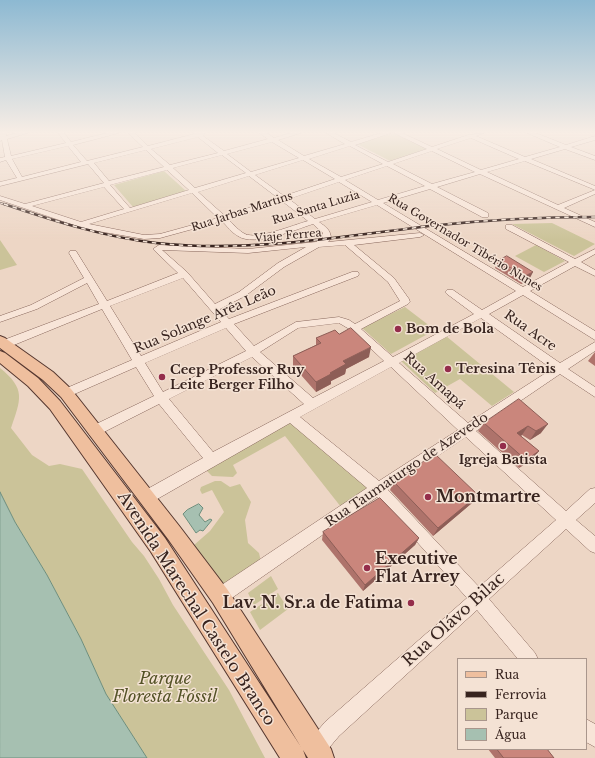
<!DOCTYPE html>
<meta charset="utf-8">
<style>
body{margin:0}
#map{position:relative;width:595px;height:758px;overflow:hidden;background:#edd6c5;font-family:"Libre Baskerville",serif}
canvas{display:block}
.legend{position:absolute;left:457px;top:658px;width:130px;height:92px;box-sizing:border-box;background:#f4e2d4;border:1px solid #a9968c;margin:0;padding:5px 7px;list-style:none;font-size:12px;color:#38241f}
.legend li{display:flex;align-items:center;gap:8px;height:20px}
.legend b{width:20px;border:1px solid #a9968c}
</style>
<div id="map">
<canvas width="595" height="758"></canvas>
<ul class="legend">
<li><b style="height:5px;background:#efbf9e"></b>Rua</li>
<li><b style="height:5px;background:#38241f"></b>Ferrovia</li>
<li><b style="height:11px;background:#cbc399"></b>Parque</li>
<li><b style="height:11px;background:#a6c0b1"></b>Água</li>
</ul>
</div>
<script>
const context = document.querySelector('canvas').getContext('2d');
context.lineJoin = 'round';
function fill(path, color) { context.fillStyle = color; context.fill(path, 'evenodd'); }
function trace(path, color, width, dash) { context.strokeStyle = color; context.lineWidth = width; context.lineCap = dash ? 'butt' : 'round'; context.setLineDash(dash || []); context.stroke(path); }
function write(font, color, halo, rows, align = 'center') {
  context.font = font + ' "Libre Baskerville",serif'; context.lineWidth = 3; context.setLineDash([]); context.textBaseline = 'middle'; context.strokeStyle = halo; context.fillStyle = color; for (const [text, x, y, turn = 0] of rows) {
    context.save(); context.translate(x, y); context.rotate((+turn || 0) * Math.PI / 180); context.textAlign = isNaN(turn) ? turn : align; if (halo) context.strokeText(text, 0, 0); context.fillText(text, 0, 0); context.restore();
  }
}
fill(new Path2D(`
 M393 133 427 149 390 161 357 144Z
 M164 171 186 191 133 207 114 185Z
 M552 223 595 244 574 256 512 224Z
 M0 240 17 265 0 270Z
 M536 245 565 261 544 272 515 256Z
 M405 307 435 330 391 354 362 328Z
 M446 336 514 392 492 406 460 379 435 393 400 360Z
 M0 368C26 389 21 399 11 428L32 455 49 466 60 464 82 469 132 542 144 556 159 579 173 605 229 690 265 758H147L106 694 81 639 47 575 15 522 0 492Z
 M291 420 371 487 341 507 285 436 233 465 237 473 233 477 212 476 205 469Z
 M215 481H221L230 487 240 484 251 502 245 520 248 543 259 553 261 562 225 586 194 545 210 531 224 512 212 490 202 494 200 490 201 487Z
 M271 576 278 589 254 605 248 593Z
 M278 593 288 609 260 630 250 612Z`), '#cbc399');
const water = new Path2D(`
 M0 492 15 522 47 575 81 639 106 694 147 758H0Z
 M199 504 203 508 199 515 205 522 210 519 212 520 203 531 200 530 196 533 183 514 187 510Z`);
fill(water, '#a6c0b1');
trace(water, '#6d8e7d', 1);
const minor = new Path2D(`
 M0 133H6V136L16 133H28L7 139 11 156 66 143 58 133H64L71 142 107 133H119L73 145 87 161 143 147 128 133H135L148 146 194 134 193 133H205L203 136 224 151 268 139 259 133H267L274 138 290 133H301L278 140 304 156 345 144 326 133H334L351 142 381 133H391L355 145 388 162 427 149 394 133H402L432 147 468 135 484 133 476 136 525 157 560 147 527 133H536L566 145 595 136V140L571 147 595 156V160L565 149 531 159 595 186V194L564 208 595 222V227L480 174 437 187 488 213V217H482L430 189 383 203 523 287 569 262 506 229V225H512L575 259 595 249V254L581 262 595 270V276L575 266 530 291 595 331V340L523 295 489 314 560 363 595 342V351L568 369 595 387V397L560 374 476 431 566 511 590 489 595 488V503L576 520 595 536V553L590 551 566 529 489 599 535 653 538 659H518L477 610 339 736 323 755 316 758 309 755 306 748 309 741 325 722 467 598 377 497 226 602 220 604 214 602 212 596 214 590 367 488 290 423 152 502 147 503 142 502 140 497 142 492 203 458 159 404 98 435 94 436 90 435 88 431 90 427 154 396 136 367 70 396 66 397 62 396 60 393 62 390 132 360 102 309 9 347 5 348 0 344 1 341 99 304 87 283 37 309 0 322V316L31 305 84 278 69 253 70 251H76L107 301 178 273 153 249 159 245 248 249 316 242 323 238V233L313 224C294 230 255 247 238 236 232 233 227 226 222 221L160 238 144 239 86 229 0 200V196L25 204 104 183 88 164 0 186V182L17 178 6 160 0 162V158L5 157 2 140 0 141ZM198 137 218 153 170 165 151 149ZM471 138 519 159 481 170 437 149ZM272 142 299 158 251 172 227 154ZM68 146 81 162 22 177 12 159ZM350 146 383 164 341 177 309 159ZM146 150 164 167 109 181 94 163ZM432 151 475 172 432 184 393 164ZM222 155 246 173 195 188 173 168ZM303 160 335 179 284 196 255 175ZM525 161 593 189 595 190 558 205 487 172ZM387 166 425 186 378 200 345 180ZM167 170 189 190 130 208 110 185ZM249 176 278 198 225 216 198 192ZM339 182 372 202 315 219 289 199ZM104 187 124 209 81 222 32 206ZM192 193 218 218 160 234 144 235 89 224ZM282 201 308 221C293 225 258 240 245 234 239 231 233 224 228 219ZM377 205 516 291 482 310 453 290H447L445 292 447 294 474 314 393 357 361 329 408 304 410 302 409 299 394 278 354 245 420 237 424 235 420 233 328 242 331 239C331 230 326 227 319 222ZM345 245 388 282 400 301 355 324 349 320 339 317 296 322 254 346 234 324 358 276 359 274 358 272H352L229 319 220 309 245 296 284 267 319 247ZM306 247 278 263 239 292 215 304 187 272 162 250 248 253ZM183 278 221 322 141 356 110 306ZM481 318 552 369 468 423 399 363ZM339 323 351 330 384 361 313 398 260 352 298 328ZM226 328 246 351 163 392 145 363ZM252 357 304 404 213 452 169 399ZM391 367 458 430 379 481 300 417ZM466 437 556 520 479 587 388 490Z
 M586 719 595 724V747L586 742Z`);
const major = new Path2D(`
 M0 336 5 338 53 372 71 389 180 527 227 589 331 749 334 758H308L303 750 306 758H280L151 552 50 409 28 386 0 363V351L5 353 38 378 60 401 165 538 301 747 213 603 168 539 61 397 43 380 0 348Z`);
trace(minor, '#87665b', 1);
trace(major, '#55372f', 2);
fill(minor, '#f8e5d8');
fill(major, '#efbf9e');
const railFar1 = new Path2D(`
 M0 203 7 205`);
const rail = new Path2D(`
 M4 204C54 221 104 237 156 243 247 253 339 237 429 226 485 220 539 217 595 217`);
trace(railFar1, '#38241f', 2);
trace(rail, '#38241f', 2.5);
trace(railFar1, '#f4e2d4', 1, [3.5]);
trace(rail, '#f4e2d4', 1.5, [4.5]);
fill(new Path2D(`
 M498 261 529 280 521 284 495 268Z
 M339 334 369 357 346 369 345 374 331 381V384L316 392 293 366V356L316 345V338Z
 M595 352V366L588 361Z
 M519 399 541 433 530 440 522 435 521 436 539 451 532 459 519 468 478 431 484 423Z
 M394 482 478 495 472 503 433 536 390 490Z
 M323 532 419 538 415 545 363 591 322 540Z
 M488 749H547L554 758H495Z`), '#ae736b');
fill(new Path2D(`
 M533 272 529 280 521 284 525 276Z
 M371 347 369 357 346 369 345 374 331 381V384L316 392V382L343 361Z
 M548 424 541 433 530 440 536 431Z
 M528 426 522 435 511 441 517 433Z
 M539 451 532 459 519 468 526 460Z
 M478 495 472 503 433 536 438 528Z
 M419 538 415 545 363 591 365 585Z`), '#8d5e57');
const building = new Path2D(`
 M507 256 533 272 525 276 498 261Z
 M351 328 371 347 343 361 346 364 330 373 331 374 316 382 293 356 321 343 316 338 335 330 339 334Z
 M519 399 548 424 536 431 528 426 517 433 539 451 526 460 484 423Z
 M435 454 478 495 438 528 394 482Z
 M380 498 419 538 365 585 323 532Z
 M497 749H547L554 758H504Z`);
fill(building, '#ca867c');
trace(building, '#8d5e57', 1);
const sky = context.createLinearGradient(0, 0, 0, 240);
sky.addColorStop(0, '#8db9d2');
sky.addColorStop(0.55, '#f7ede5');
sky.addColorStop(1, '#f7ede500');
context.fillStyle = sky;
context.fillRect(0, 0, 595, 240);
for (const [x, y, r, color] of [
 [398,329,4,"#942d4b"],
 [448,369,4,"#942d4b"],
 [162,377,4,"#942d4b"],
 [503,446,4,"#942d4b"],
 [428,497,4,"#942d4b"],
 [367,568,4,"#942d4b"],
 [411,603,4,"#942d4b"]
]) { const dot = new Path2D(); dot.arc(x, y, r, 0, 2 * Math.PI); context.fillStyle = color; context.fill(dot); trace(dot, '#f4e2d4', 1.5); }
write('11px', '#38241f', '#f4e2d4', [
 ["Rua Santa Luzia",316,208,-17],
 ["Rua Jarbas Martins",242,212,-18],
 ["Viaje Ferrea",288,236,-5],
 ["Rua Governador Tibério Nunes",465,243,31]
]);
write('13px', '#38241f', '#f4e2d4', [
 ["Rua Solange Arêa Leão",205,320,-23],
 ["Rua Acre",530,331,35],
 ["Rua Amapá",434,381,42],
 ["Rua Taumaturgo de Azevedo",407,470,-34]
]);
write('bold 13px', '#38241f', '#f4e2d4', [
 ["Bom de Bola",406,329],
 ["Teresina Tênis",456,369],
 ["Ceep Professor Ruy",170,370],
 ["Leite Berger Filho",170,385],
 ["Igreja Batista",503,460,"center"]
], 'left');
write('bold 16px', '#38241f', '#f4e2d4', [
 ["Montmartre",436,497],
 ["Executive",375,559],
 ["Flat Arrey",375,577],
 ["Lav. N. Sr.a de Fatima",403,603,"right"]
], 'left');
write('16px', '#38241f', '#f4e2d4', [
 ["Avenida Marechal Castelo Branco",196,609,57],
 ["Rua Olávo Bilac",454,620,-42]
]);
write('italic 16px', '#535226', '#f4e2d4', [
 ["Parque",165,679],
 ["Floresta Fóssil",165,697]
]);
</script>
